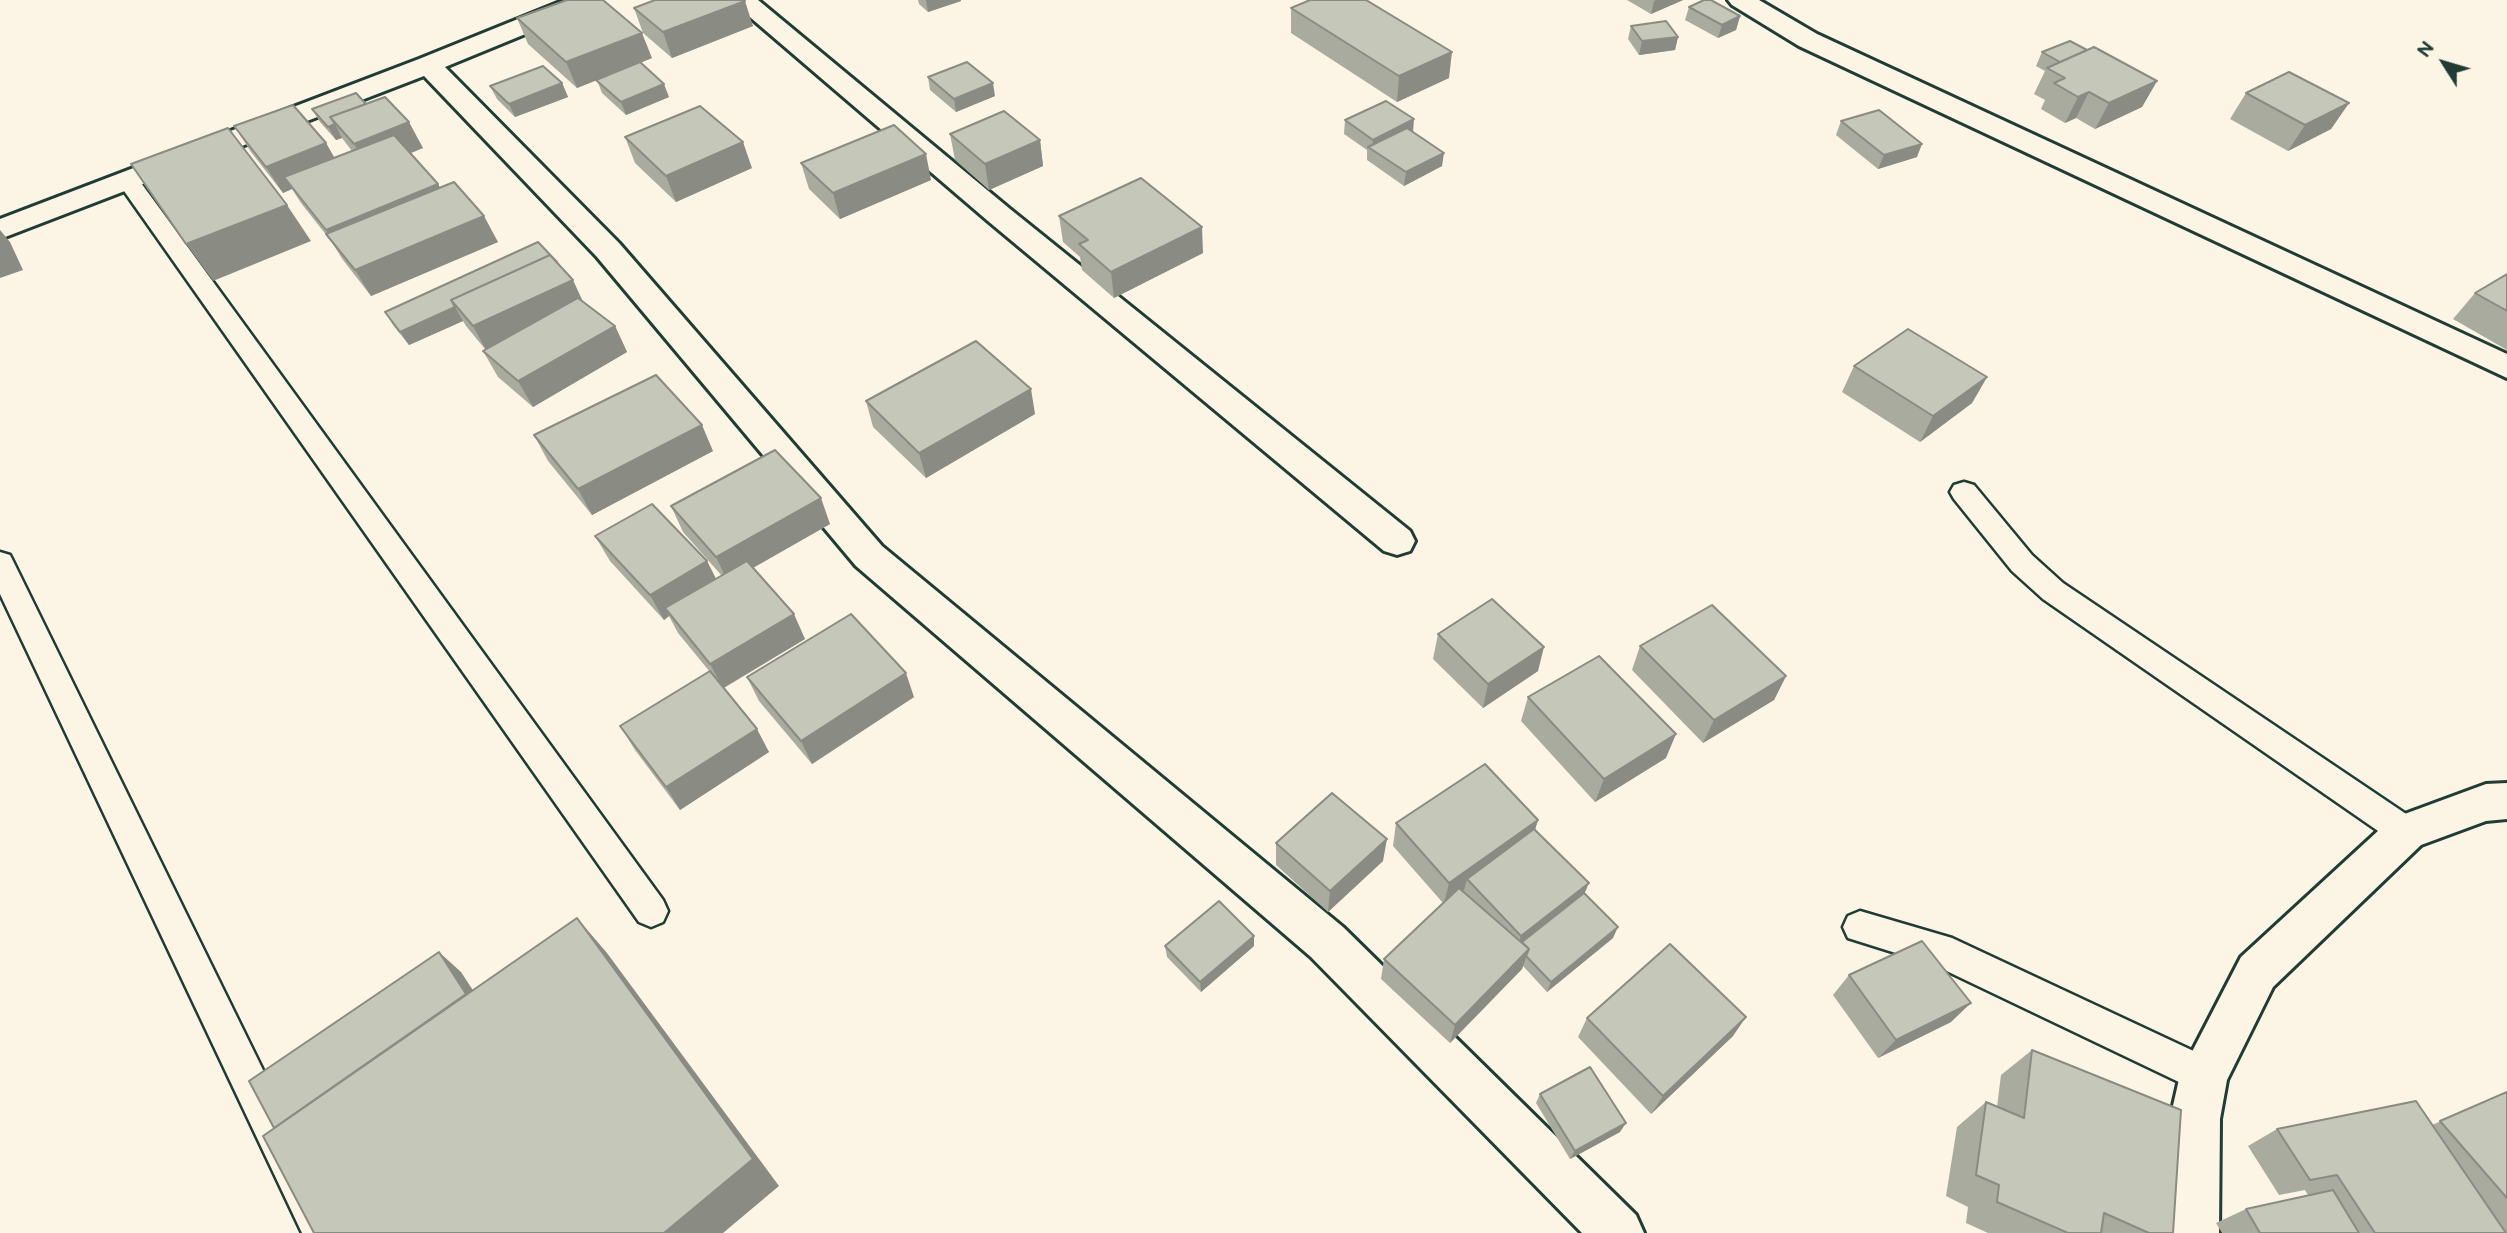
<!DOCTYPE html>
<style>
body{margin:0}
#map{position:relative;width:2507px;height:1233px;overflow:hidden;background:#fcf5e5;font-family:"Balsamiq Sans",sans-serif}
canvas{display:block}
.north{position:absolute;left:2409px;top:28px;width:70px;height:70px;-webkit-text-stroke:5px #fcf5e5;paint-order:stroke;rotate:307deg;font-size:19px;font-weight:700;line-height:28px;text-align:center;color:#1f3d34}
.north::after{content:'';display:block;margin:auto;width:24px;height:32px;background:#1f3d34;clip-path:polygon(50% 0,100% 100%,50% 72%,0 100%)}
</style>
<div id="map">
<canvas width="2507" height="1233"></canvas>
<div class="north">N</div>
</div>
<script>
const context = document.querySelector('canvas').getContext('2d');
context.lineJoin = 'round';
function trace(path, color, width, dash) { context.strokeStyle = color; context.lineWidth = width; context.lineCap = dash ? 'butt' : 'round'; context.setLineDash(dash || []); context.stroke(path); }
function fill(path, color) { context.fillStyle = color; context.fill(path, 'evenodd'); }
const lane = new Path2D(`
 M128 174 136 176 663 900 668 911 663 922 651 927 639 922 117 181 120 176Z
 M1964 482 1974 485 2032 555 2063 583 2418 822 2423 832 2418 842 2406 847 2394 842 2043 599 2012 571 1954 499 1950 492 1954 485Z
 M0 552 10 555 14 563 343 1233H302L0 594Z
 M1860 911 1952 938 2217 1062 2223 1075 2217 1088 2204 1094 1934 965 1848 938 1843 927 1848 916Z`);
const street = new Path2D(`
 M565 0H600L596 5 445 67 619 243 882 546 1343 927 1636 1215 1644 1233H1582L1311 957 856 566 597 257 424 76 0 239V219L419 59Z
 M730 0H758L1010 209 1410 531 1415 541 1410 551 1397 555 1384 551 988 221Z
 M1728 0H1759L1817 34 2507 354V378L1799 46 1732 5Z
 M2507 783V819L2486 821 2421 845 2273 987 2227 1080 2220 1119 2219 1233H2167L2170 1119 2180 1075 2241 957 2391 819 2486 784Z`);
trace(lane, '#1f3d34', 5);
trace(street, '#1f3d34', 6);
fill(lane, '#fcf5e5');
fill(street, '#fcf5e5');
fill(new Path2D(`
 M918 0H961V1L928 12 919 4Z
 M1627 0H1683L1651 14Z
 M1689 7 1740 16 1736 30 1718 38 1685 20Z
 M634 8 753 26 672 58 643 33Z
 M1291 8 1449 78 1397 102 1291 33Z
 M517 18 652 58 640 63 669 97 626 115 602 93 597 80 577 88 528 44Z
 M1631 26 1678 37 1675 50 1639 55 1628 39Z
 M2087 50 2157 81 2142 107 2095 129 2076 118 2065 123 2041 109 2045 100 2034 94 2045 71 2036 66 2042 52Z
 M928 77 995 96 956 112 930 90Z
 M562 83 568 97 515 117 497 99 490 86Z
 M2246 93 2349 103 2331 129 2288 151 2230 119Z
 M366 104 423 148 411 153 438 184 440 188 498 242 371 296 343 260 331 241 301 203 292 189 283 193 251 152 234 126 326 143 334 158 352 151 342 138 336 140 320 122 312 109Z
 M1345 120 1413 132 1442 166 1404 186 1367 160V150L1344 134Z
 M1841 121 1917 157 1878 169 1836 135Z
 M950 134 1040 140 1043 166 989 190 955 160Z
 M625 137 752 168 676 202 635 163Z
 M801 163 931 180 840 219 809 189Z
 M1059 216 1203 253 1114 298 1082 270 1080 257 1063 242Z
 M557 262 583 302 615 326 627 352 533 407 498 377 483 351 485 349 466 326 463 321 409 345 393 325 385 312Z
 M2507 274V350L2453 319 2475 293Z
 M1854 366 1987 377 1972 403 1920 442 1842 392Z
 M866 401 1035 414 926 478 873 427Z
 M534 435 713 451 592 515 548 461Z
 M671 506 830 524 753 568 805 639 724 688 769 752 680 810 635 750 620 726 710 672 678 633 669 616 664 620 610 561 595 536 707 561 716 579 722 576 683 532Z
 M1438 634 1538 671 1483 708 1433 659Z
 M1640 646 1786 676 1774 700 1703 743 1632 670Z
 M747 677 914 697 812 764 759 701Z
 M1528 697 1666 758 1595 802 1521 721Z
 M1538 820 1535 830 1584 893 1613 938 1547 992 1523 966 1522 969 1450 1043 1381 979 1384 959 1443 903 1393 846 1396 823Z
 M1276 843 1383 861 1328 912 1276 865Z
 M1165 946H1254L1201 992 1167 957Z
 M1849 975 1951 1022 1878 1058 1833 995Z
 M1587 1018 1733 1036 1651 1114 1578 1037Z
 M2032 1050 2173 1233H1988L1966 1223 1968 1207 1946 1196 1957 1127 1986 1102 1997 1107 2001 1075Z
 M2507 1092V1233H2222L2216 1223 2246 1209 2308 1195 2305 1190 2279 1195 2248 1146 2277 1129 2432 1125Z
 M1540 1094 1620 1132 1570 1159 1536 1103Z`), '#a9ab9f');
fill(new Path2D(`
 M926 0H961V1L928 12Z
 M1656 0H1683L1651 14 1654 1Z
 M745 1 753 26 672 58 663 32Z
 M1740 16 1736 30 1718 38 1722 25Z
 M642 33 652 58 577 88 566 62Z
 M1678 37 1675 50 1639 55 1642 41Z
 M1452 52 1449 78 1397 102 1399 76Z
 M2157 81 2142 107 2095 129 2109 103Z
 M562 83 568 97 515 117 509 104Z
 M993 83 995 96 956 112 954 99Z
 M664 84 669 97 626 115 621 102Z
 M2089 92 2076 118 2065 123 2078 97Z
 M2349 103 2331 129 2288 151 2305 125Z
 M1414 119 1413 133 1372 150 1373 140Z
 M409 122 423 148 369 170 354 144Z
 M335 124 342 138 336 140 328 127Z
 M1040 140 1043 166 989 190 985 164Z
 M743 142 752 168 676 202 666 176Z
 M326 143 341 169 284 177 292 189 283 193 266 167Z
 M1922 144 1917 157 1878 169 1884 155Z
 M1444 153 1442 166 1404 186 1406 172Z
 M926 154 931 180 840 219 833 193Z
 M438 184 452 210 339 250 326 230Z
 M287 205 311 241 213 281 186 244Z
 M484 216 498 242 371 296 355 270Z
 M1202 227 1203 253 1114 298 1111 272Z
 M0 230 10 242 23 270 0 278Z
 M573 280 585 306 487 352 473 326Z
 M455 307 463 321 409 345 400 332Z
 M615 326 627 352 533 407 518 381Z
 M1987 377 1972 403 1920 442 1933 416Z
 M1031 389 1035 414 926 478 919 453Z
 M702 425 713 451 592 515 578 489Z
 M821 498 830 524 728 582 716 557Z
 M707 561 719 585 665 608 669 616 664 620 650 595Z
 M794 614 805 639 723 688 710 664Z
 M1544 647 1538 671 1483 708 1488 684Z
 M906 673 914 697 812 764 801 741Z
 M1786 676 1774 700 1703 743 1714 720Z
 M757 729 769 752 680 810 666 787Z
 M1676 734 1666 758 1595 802 1604 779Z
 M1538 820 1531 842 1467 879 1464 890 1444 904 1449 883Z
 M1387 839 1383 861 1328 912 1330 891Z
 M1589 883 1580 904 1517 946 1521 936Z
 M577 918 607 953 779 1186 723 1233H664Z
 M1618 927 1613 938 1547 992 1551 982Z
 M1254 936V946L1201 992 1200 982Z
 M1529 949 1522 969 1450 1043 1455 1025Z
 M439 952 461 972 499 1030 284 1148Z
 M1971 1003 1951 1022 1878 1058 1896 1040Z
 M1746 1017 1733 1036 1651 1114 1663 1096Z
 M1626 1123 1620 1132 1570 1159 1575 1151Z`), '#8a8b82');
const building = new Path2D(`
 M567 0H603L642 33 566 62 517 18Z
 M655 0H744L745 1 663 32 634 8Z
 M1310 0H1366L1452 52 1399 76 1291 8Z
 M1704 0H1711L1740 16 1722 25 1689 7Z
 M1666 21 1678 37 1642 41 1631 26Z
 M2070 41 2087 50 2060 62 2042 52Z
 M2094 47 2157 81 2109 103 2089 92 2078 97 2054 83 2065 78 2047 68Z
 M640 62 664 84 621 102 596 80Z
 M967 62 993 83 954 99 928 77Z
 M543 66 562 83 509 104 490 86Z
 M2289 72 2349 103 2305 125 2246 93Z
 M356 93 366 104 330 117 335 124 328 127 312 109Z
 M385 97 409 122 354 144 330 117Z
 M1386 101 1414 119 1373 140 1345 120Z
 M293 105 326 143 266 167 234 126Z
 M700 106 743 142 666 176 625 137Z
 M1879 110 1922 144 1884 155 1841 121Z
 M1004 111 1040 140 985 164 950 134Z
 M894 125 926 154 833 193 801 163Z
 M228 128 287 205 186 244 131 164Z
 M1407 128 1444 153 1406 172 1368 147Z
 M394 135 438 184 326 230 284 177Z
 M1141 178 1202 227 1111 272 1079 244 1088 240 1059 216Z
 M454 182 484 216 355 270 326 234Z
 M538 242 557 262 550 255 451 300 455 307 400 332 385 312Z
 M550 255 573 280 473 326 451 300Z
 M2507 274V311L2475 293Z
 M578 298 615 326 518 381 483 351Z
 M1908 329 1987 377 1933 416 1854 366Z
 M976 341 1031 389 919 453 866 401Z
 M656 375 702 425 578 489 534 435Z
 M775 450 821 498 716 557 671 506Z
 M652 504 707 561 650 595 595 536Z
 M747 561 794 614 710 664 665 608Z
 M1492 599 1544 647 1488 684 1438 634Z
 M1712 605 1786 676 1714 720 1640 646Z
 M851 614 906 673 801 741 747 677Z
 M1599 656 1676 734 1604 779 1528 697Z
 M710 671 757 729 666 787 620 726Z
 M1485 764 1538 820 1449 883 1396 823Z
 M1332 793 1387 839 1330 891 1276 843Z
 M1534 829 1589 883 1521 936 1467 879Z
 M1459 888 1529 949 1455 1025 1384 959Z
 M1584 893 1618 927 1551 982 1526 956 1529 949 1522 942Z
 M1219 901 1254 936 1200 982 1165 946Z
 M577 918 753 1159 664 1233H314L263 1136Z
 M1922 941 1971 1003 1896 1040 1849 975Z
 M1670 944 1746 1017 1663 1096 1587 1018Z
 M439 952 466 994 274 1128 249 1081Z
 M2032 1050 2181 1110 2173 1233H2149L2104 1213 2101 1233H2068L1997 1202 1999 1185 1976 1175 1986 1102 2024 1118Z
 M1590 1067 1626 1123 1575 1151 1540 1094Z
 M2507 1092V1198L2440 1121Z
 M2416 1101 2506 1233H2375L2337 1175 2310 1180 2277 1129Z
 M2333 1190 2359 1233H2260L2246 1209Z`);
fill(building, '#c5c7b9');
trace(building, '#8a8b82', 2);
</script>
